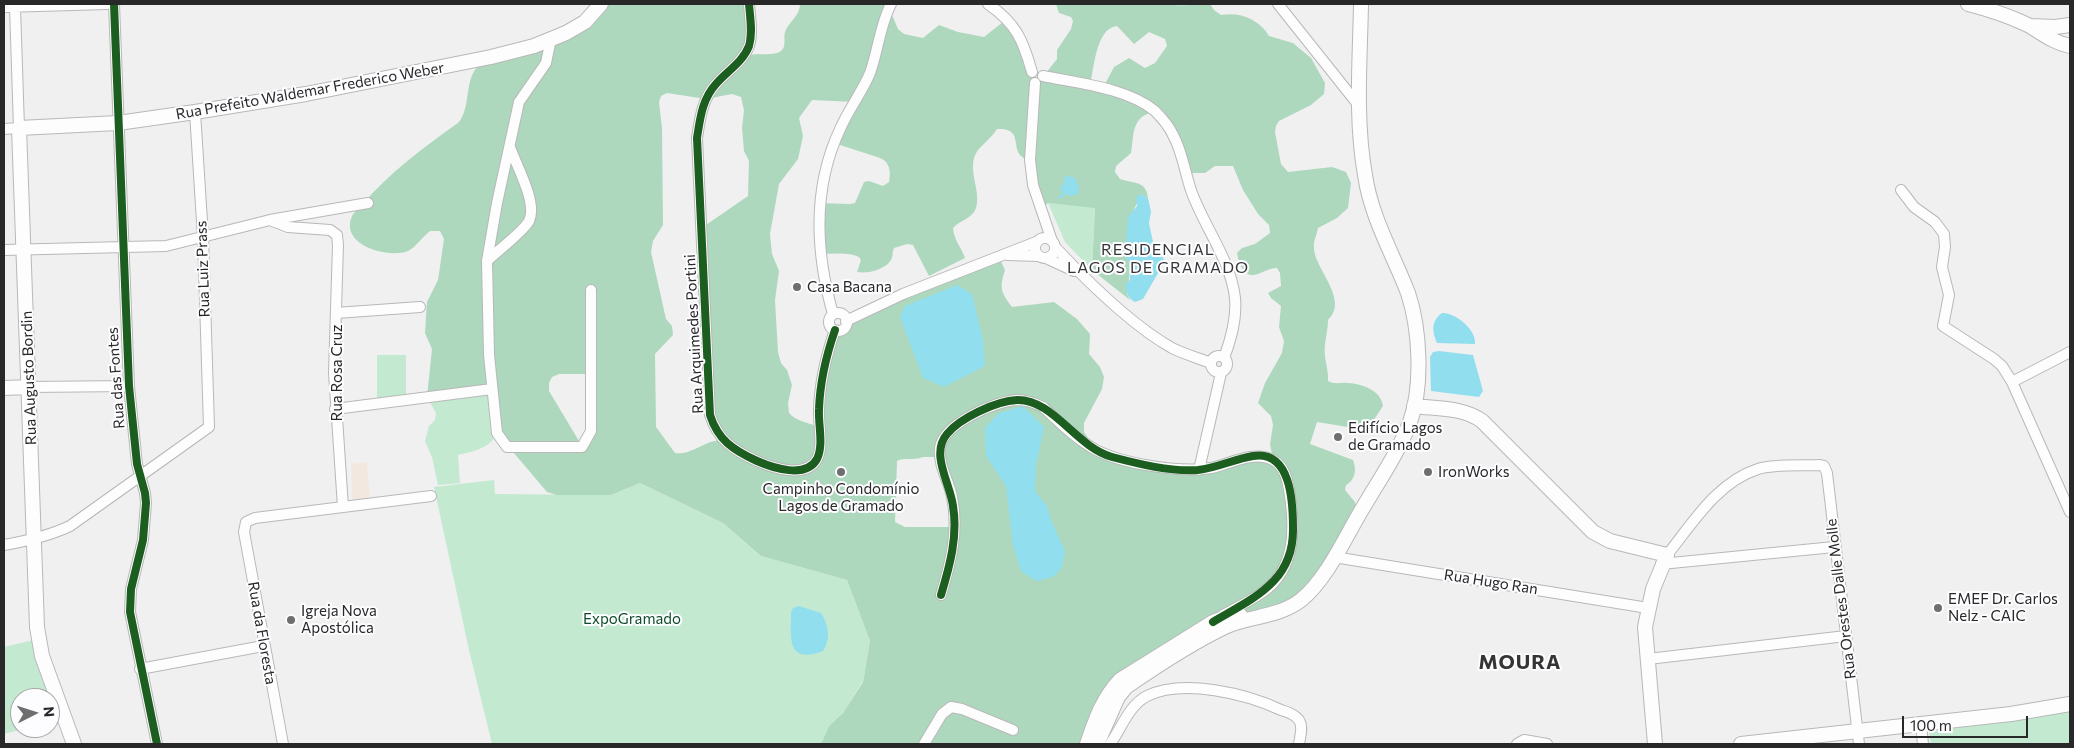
<!DOCTYPE html>
<meta charset="utf-8">
<style>
body{margin:0}
#map{position:relative;width:2074px;height:748px;overflow:hidden;background:#f0f0f0;font-family:Commissioner,sans-serif}
canvas{display:block}
.frame{position:absolute;inset:0;border:5px solid #282829;pointer-events:none}
.north{position:absolute;left:10px;top:688px;width:50px;height:50px;box-sizing:border-box;background:#fdfdff;border:1px solid #a8a8a9;border-radius:50%;rotate:85deg;font-size:14px;font-weight:700;line-height:20px;text-align:center;color:#282829}
.north::after{content:'';display:block;margin:auto;width:18px;height:22px;background:#6e6e6f;clip-path:polygon(50% 0,100% 100%,50% 72%,0 100%)}
.scale{position:absolute;left:1902px;top:716px;width:126px;height:22px;box-sizing:border-box;border:2px solid #282829;border-top:0;padding-left:6px;font-size:15px;line-height:18px;white-space:nowrap;color:#282829;-webkit-text-stroke:4px #fdfdff;paint-order:stroke}
</style>
<div id="map">
<canvas width="2074" height="748"></canvas>
<div class="frame"></div>
<div class="north">N</div>
<div class="scale">100 m</div>
</div>
<script>
const context = document.querySelector('canvas').getContext('2d');
context.lineJoin = 'round';
function fill(path, color) { context.fillStyle = color; context.fill(path, 'evenodd'); }
function trace(path, color, width, dash) { context.strokeStyle = color; context.lineWidth = width; context.lineCap = dash ? 'butt' : 'round'; context.setLineDash(dash || []); context.stroke(path); }
function write(font, color, halo, rows, align = 'center') {
  context.font = font + ' Commissioner,sans-serif'; context.lineWidth = 4; context.setLineDash([]); context.textBaseline = 'middle'; context.strokeStyle = halo; context.fillStyle = color; for (const [text, x, y, turn = 0] of rows) {
    context.save(); context.translate(x, y); context.rotate((+turn || 0) * Math.PI / 180); context.textAlign = isNaN(turn) ? turn : align; if (halo) context.strokeText(text, 0, 0); context.fillText(text, 0, 0); context.restore();
  }
}
fill(new Path2D(`
 M367 462 370 499 352 502 351 464Z`), '#f3e8e0');
fill(new Path2D(`
 M1048 203 1095 207 1092 270 1065 242Z
 M377 355H406V397L377 400Z
 M492 389C497 431 508 445 458 455L460 483 438 485 432 457 425 441 429 426 435 420 436 413 427 397Z
 M494 480 495 494 611 495 640 483 723 523 761 556 847 580 870 641 863 681 843 713 829 726 821 744H492L469 650 434 487Z
 M33 640 61 719 50 722V698H20V728H27L4 734V647Z
 M2070 711V744H1931L1929 732Z`), '#c3ead1');
fill(new Path2D(`
 M601 4H749V55C758 53 775 56 781 51 787 46 783 38 785 32 789 21 800 16 800 4H891L889 8 898 29 904 34 923 38 939 25 958 32 984 37 1003 22 1012 24 1031 74V80L1038 83 1057 59V50L1071 29 1073 21 1071 17 1059 13 1056 4H1168C1178 7 1198 4 1210 4L1214 10 1221 15C1240 12 1259 19 1269 36L1293 43 1311 58 1325 83 1324 94 1311 105 1279 121 1276 126 1275 132 1281 164 1288 172 1332 167 1346 172 1351 183 1348 208 1337 218 1318 228C1317 234 1313 242 1314 248 1314 268 1350 300 1328 320 1328 328 1326 336 1325 344 1323 357 1329 369 1328 381 1335 385 1340 382 1348 383 1362 384 1381 390 1383 406L1373 421V426L1366 430 1317 422 1310 444 1353 460C1357 470 1355 480 1346 485L1345 490 1355 502 1357 510 1312 589 1266 616 1120 680 1087 744H821L829 726 843 713 863 682 870 641 847 580 761 556 723 523 640 483 611 495H557L547 492 497 433 492 389 427 397 432 349 425 333 427 302 438 280 444 239 440 231H430C423 236 416 247 408 251 388 259 339 245 352 216 354 212 359 208 362 205 389 173 424 147 458 123 472 107 463 80 479 65L534 46ZM1117 26 1134 44 1149 32 1165 39 1167 46 1155 63 1145 68 1129 58 1114 67 1103 88 1090 86C1094 68 1096 28 1117 26ZM667 93 706 99 732 94 741 97 744 110 742 128 744 151 749 161 748 196 703 227 715 431 723 440C704 440 691 456 675 453L656 427 655 354 673 335 672 326 666 319 651 252 653 241 663 225 662 128 659 102 661 96ZM812 100 854 102 834 143 880 158C890 162 891 172 889 182L883 186 869 181 864 182 855 203 850 204 818 203 821 253C834 255 847 251 859 257L861 260 857 272C867 274 885 270 891 260 893 257 892 252 894 248L907 244 913 245 929 276 965 258C961 247 954 240 953 228 959 221 973 218 976 208 982 190 965 168 978 150 984 143 992 137 997 129 1028 127 1005 155 1030 160L1040 210 1048 203 1095 208 1092 270 1130 300 1127 294C1133 269 1126 241 1132 216 1133 209 1139 201 1141 194L1148 198C1146 180 1134 184 1120 179L1115 172 1116 166 1131 153C1134 136 1131 115 1155 112L1179 150 1184 167 1192 173H1205L1215 166H1233L1243 190 1258 214 1269 225 1270 233 1255 244 1242 248 1237 253C1238 259 1239 262 1242 268 1252 284 1263 268 1277 268L1280 273 1281 286 1268 293 1271 298 1281 306 1279 327 1284 341 1282 353 1265 383 1258 403 1271 416 1273 425 1270 444 1273 459 1252 456 1181 470 1096 450 1084 432V423L1102 389 1104 377 1100 367 1089 354 1090 334 1077 319 1054 302 1012 307C1001 292 999 289 1005 270L999 257 846 324 839 331 821 380 818 427C808 422 797 422 789 413L788 403 792 385 787 370 781 363 778 352 775 300 779 271 772 254 770 234 779 184 798 159 803 136 799 118ZM559 374H590L591 431 582 446 549 391V383L552 377ZM923 457H940L954 527H905L895 522 897 461C904 457 912 461 923 457Z`), '#add8bd');
fill(new Path2D(`
 M1068 176 1075 178 1079 188 1078 194 1069 196 1065 194 1061 199 1058 197 1063 193 1060 189 1065 181 1064 177Z
 M1141 194 1148 198 1151 212 1149 223 1153 242 1165 261 1143 299 1135 302C1127 298 1127 293 1125 285L1130 280 1129 261 1125 258 1128 217 1137 206 1136 197Z
 M957 285 972 294 983 340 985 366 944 387 923 378 900 317 905 306Z
 M1442 313C1455 312 1477 330 1475 344L1437 343C1432 331 1431 321 1442 313Z
 M1439 351 1473 355 1483 391 1479 397 1431 391 1430 357 1433 352Z
 M1023 406 1044 427 1036 466 1035 491 1047 506 1051 520 1065 551 1062 568 1053 577 1036 581 1021 571 1013 545 1006 486 986 456 985 428 999 413Z
 M799 606 821 613C829 626 831 639 823 651 786 665 791 638 791 612L793 608Z`), '#91deee');
const street = new Path2D(`
 M114 4 129 386 137 464 145 493 146 503 143 540 131 589 130 612 157 744
 M749 4C750 17 753 33 749 46 743 62 726 72 716 84 702 99 700 119 697 138L710 415C718 440 733 450 757 461 773 468 806 479 817 459 824 445 818 424 819 409 820 382 826 356 835 330
 M988 4C1016 23 1023 40 1032 72
 M1278 4 1360 107
 M4 7 107 4
 M551 39 546 63 519 102 497 203 487 261 489 355 497 433 507 447H582L591 431V290
 M1043 76C1077 83 1128 88 1155 111 1162 118 1169 126 1173 135 1183 153 1185 174 1192 193 1205 228 1231 261 1235 298 1237 319 1231 339 1224 358
 M1035 83 1030 160 1033 185 1052 241
 M4 129 19 128 15 7
 M1901 190 1914 207 1935 222 1944 234 1945 247 1942 267 1949 295 1943 326 1994 359 2002 366 2012 382 2070 512
 M270 220 368 203
 M1035 248a10 10 0 1 1 20 0a10 10 0 1 1-20 0Z
 M1055 247C1087 281 1131 325 1172 348 1184 354 1198 358 1211 363
 M4 250 166 246 270 220 288 227 330 230 337 235 338 245 334 373 343 507
 M1008 255 1037 256
 M1048 259 1074 271
 M487 261C496 252 524 231 529 221 538 203 516 165 510 147
 M336 313 420 307
 M829 322a9 9 0 1 1 18 0a9 9 0 1 1-18 0Z
 M833 314C815 251 812 187 841 127 849 109 862 92 870 73 878 51 880 25 891 4
 M846 321 903 294 1036 242
 M1211 364a8 8 0 1 1 16 0a8 8 0 1 1-16 0Z
 M2012 382 2070 352
 M29 387 129 386
 M335 409 492 389
 M1199 470 1221 373
 M4 545C27 541 49 536 70 526L209 427 203 237 195 112
 M1667 555C1692 524 1717 482 1758 469 1774 464 1801 466 1819 465L1824 466 1827 473 1859 744
 M1334 557 1648 608
 M1661 564 1834 547
 M941 595C951 562 959 530 952 497 949 481 938 465 940 448 943 424 995 401 1017 400 1026 400 1035 403 1043 407 1059 422 1076 439 1096 450 1123 464 1181 473 1211 468 1230 464 1253 450 1273 460 1286 467 1288 483 1290 496 1295 531 1295 569 1263 592 1250 601 1236 608 1223 615
 M1648 659 1846 636
 M140 669 263 646
 M1921 724 1923 744
 M283 744 244 532 246 522 255 518 431 496
 M924 744 942 714 951 707 962 709 1013 730
 M1110 744C1122 728 1128 706 1147 696 1183 678 1247 694 1281 710 1288 712 1297 715 1300 722 1303 728 1300 737 1299 744
 M1517 744 1524 740 1547 744`);
const secondary = new Path2D(`
 M1968 4C1988 9 2009 16 2028 25 2042 33 2054 43 2070 46
 M2031 26 2055 27 2070 25
 M4 388 29 387
 M1414 406C1438 409 1462 407 1482 421L1593 532 1610 541 1667 555 1653 589 1645 627 1655 744
 M74 744 42 656 37 627 19 128 118 123 195 112 306 94 491 57 534 46 566 33 585 22 601 4
 M1087 744C1095 721 1102 699 1120 680L1213 622 1223 618 1240 615
 M1097 744 1118 697 1126 687C1155 667 1195 641 1227 626 1251 616 1279 617 1301 600 1328 578 1346 535 1364 506 1380 479 1399 451 1410 422 1423 386 1420 329 1408 293 1393 254 1371 217 1365 175 1355 119 1360 60 1361 4
 M1741 744 2011 714 2070 704`);
trace(street, '#b8b8b8', 12);
trace(secondary, '#b8b8b8', 16);
trace(street, '#fdfdfd', 10);
trace(secondary, '#fdfdfd', 14);
trace(new Path2D(`
 M114 4 129 386 137 464 145 493 146 503 143 540 131 589 130 612 157 744
 M749 4C750 17 753 33 749 46 743 62 726 72 716 84 702 99 700 119 697 138L710 415C718 440 733 450 757 461 773 468 806 479 817 459 824 445 818 424 819 409 820 382 826 356 835 330
 M941 595C950 565 958 536 953 506 950 483 930 454 947 434 960 418 996 401 1017 400 1053 399 1076 447 1112 457 1139 464 1170 472 1198 470 1217 468 1234 459 1253 456 1291 450 1293 502 1293 528 1294 582 1253 598 1213 622`), '#1b5e20', 8);
for (const [x, y, r, color] of [
 [797,287,5,"#6e6e6f"],
 [1338,437,5,"#6e6e6f"],
 [841,472,5,"#6e6e6f"],
 [1428,472,5,"#6e6e6f"],
 [1938,608,5,"#6e6e6f"],
 [291,620,5,"#6e6e6f"]
]) { const dot = new Path2D(); dot.arc(x, y, r, 0, 2 * Math.PI); context.fillStyle = color; context.fill(dot); trace(dot, '#fdfdff', 2); }
write('15px', '#282829', '#fdfdff', [
 ["Rua Prefeito Waldemar Frederico Weber",310,91,-10],
 ["Rua Luiz Prass",203,269,-92],
 ["Rua Arquimedes Portini",694,334,-93],
 ["Rua Rosa Cruz",337,373,-90],
 ["Rua Augusto Bordin",29,378,-92],
 ["Rua das Fontes",116,378,-94],
 ["Rua Hugo Ran",1491,582,9],
 ["Rua Orestes Dalle Molle",1841,599,-97],
 ["Rua da Floresta",262,633,80]
]);
write('15px', '#282829', '#fdfdff', [
 ["Casa Bacana",807,287],
 ["Edifício Lagos",1348,428],
 ["de Gramado",1348,445],
 ["IronWorks",1438,472],
 ["Campinho Condomínio",841,489,"center"],
 ["Lagos de Gramado",841,506,"center"],
 ["EMEF Dr. Carlos",1948,599],
 ["Nelz - CAIC",1948,616],
 ["Igreja Nova",301,611],
 ["Apostólica",301,628]
], 'left');
write('15px', '#0e4b2b', '#fdfdff', [
 ["ExpoGramado",632,619]
]);
context.letterSpacing = '1px';
write('16px', '#353536', '#fdfdff', [
 ["RESIDENCIAL",1158,250],
 ["LAGOS DE GRAMADO",1158,268]
]);
context.letterSpacing = '0px';
context.letterSpacing = '1px';
write('bold 20px', '#353536', '#fdfdff', [
 ["MOURA",1520,662]
]);
context.letterSpacing = '0px';
</script>
